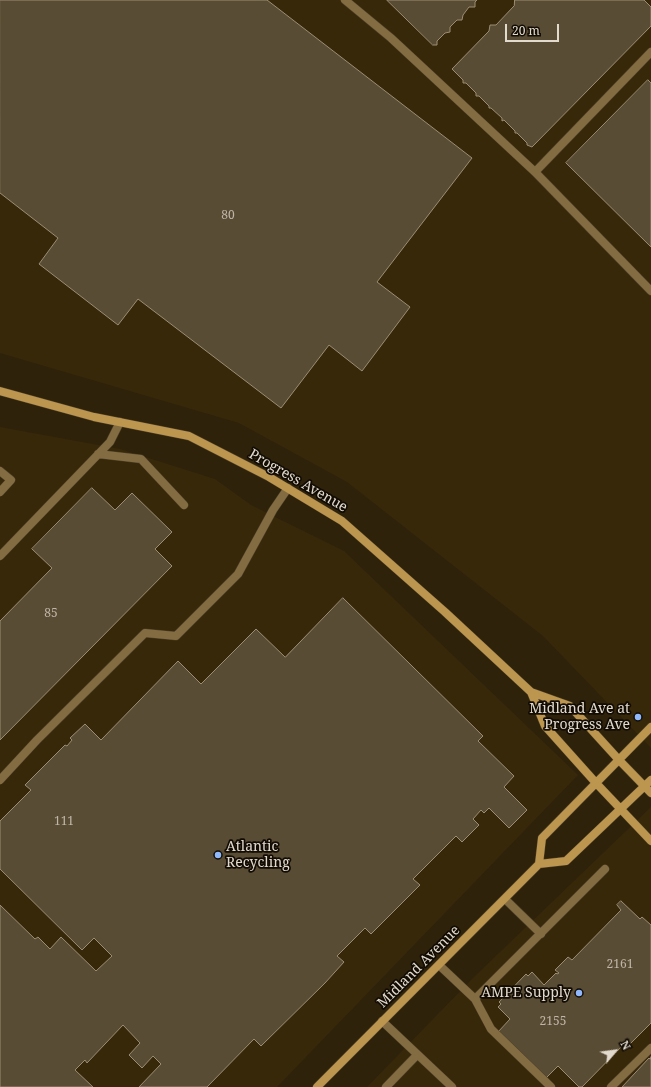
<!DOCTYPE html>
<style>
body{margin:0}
#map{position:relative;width:651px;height:1087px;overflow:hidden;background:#2e220b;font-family:"Noto Serif",serif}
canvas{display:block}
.north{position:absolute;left:595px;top:1031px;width:40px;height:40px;-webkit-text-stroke:3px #120c04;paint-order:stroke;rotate:61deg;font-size:11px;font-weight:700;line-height:16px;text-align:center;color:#e2dacd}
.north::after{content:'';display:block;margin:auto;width:14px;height:18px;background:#e2dacd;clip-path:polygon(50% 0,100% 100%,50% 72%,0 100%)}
.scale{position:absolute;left:505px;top:24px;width:54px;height:18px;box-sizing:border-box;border:2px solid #e2dacd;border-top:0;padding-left:5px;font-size:12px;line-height:14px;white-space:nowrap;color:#e2dacd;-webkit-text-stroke:3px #120c04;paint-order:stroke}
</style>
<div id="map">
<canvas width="651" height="1087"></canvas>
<div class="north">N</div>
<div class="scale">20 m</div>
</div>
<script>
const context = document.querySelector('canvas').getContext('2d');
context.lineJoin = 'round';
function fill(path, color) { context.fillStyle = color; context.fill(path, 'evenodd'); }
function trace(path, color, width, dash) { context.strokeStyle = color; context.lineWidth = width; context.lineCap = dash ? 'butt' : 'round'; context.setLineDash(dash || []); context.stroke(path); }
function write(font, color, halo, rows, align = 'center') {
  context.font = font + ' "Noto Serif",serif'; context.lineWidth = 3.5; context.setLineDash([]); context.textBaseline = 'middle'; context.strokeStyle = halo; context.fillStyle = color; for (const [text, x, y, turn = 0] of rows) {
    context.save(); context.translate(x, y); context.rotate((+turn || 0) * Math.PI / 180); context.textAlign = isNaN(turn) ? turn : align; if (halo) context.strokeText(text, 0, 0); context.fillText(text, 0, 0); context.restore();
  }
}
fill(new Path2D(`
 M0 0H651V748L543 636 347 482 239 423 0 353Z
 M0 427 120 449 215 479 251 505 344 551 578 775 277 1087H0Z
 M651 807V1087H367L474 977Z`), '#38280a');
const building = new Path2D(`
 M0 0H267L472 158 377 282 410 307 362 371 329 345 281 408 138 299 118 325 39 264 58 238 0 193Z
 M387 0H477L475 2V7H469L463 15 462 20H457L450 27V32L445 33 437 41V45H433Z
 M515 0H644L651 7V26L532 147 527 145V143L517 133H515V131L504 120 502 121V118L491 108H489V106L479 96H476V93L466 83H463V80L452 69 489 31 490 25H496L514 6Z
 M648 80 651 83V247L566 163Z
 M92 488 115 510 132 493 172 532 155 549 172 566 0 740V621L52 568 32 549Z
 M343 598 483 736 478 741 514 776 504 787 527 810 509 828 489 808 484 813 481 810 473 819 479 825 462 842 456 836 413 879 420 885 371 934 365 928 337 956 344 962 325 983 261 1046 254 1039 207 1087H139L161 1064 153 1056 142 1068 129 1055 140 1043 123 1025 87 1063 85 1060 75 1070 93 1087H0V905L35 939 38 937 50 949 61 937 96 971 112 956 94 938 82 950 0 869V821L31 790 25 785 65 745 67 746 72 740 70 738 85 724 101 740 178 661 201 684 256 629 285 657Z
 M621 901 640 919 642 917 651 925V1023L629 1045 626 1042 582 1087H579L558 1066 546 1078 498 1032 510 1019 498 1007 501 1004 499 1002 526 974 528 976 532 972 544 985 556 973 557 974 559 973 555 970 568 957 572 960 621 910 617 905Z
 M651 1057V1087H622L649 1058 650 1059Z`);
fill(building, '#594c35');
trace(building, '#9b8d73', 1);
const service = new Path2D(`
 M345 0 391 38 535 172 651 291
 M535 172 651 52
 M98 454 141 459 184 505
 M0 471 11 480 0 492
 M0 556 110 442 120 422
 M0 780 37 740 145 633 176 636 238 574 273 510 288 488
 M505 899 541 934
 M439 965 475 999 491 1029 551 1087
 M475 999 605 869
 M382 1021 452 1087
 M386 1087 417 1055
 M611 1087 651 1048`);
const secondary = new Path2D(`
 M0 391 94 417 189 436 269 477 342 521 445 612 531 692 570 706 619 760 651 793
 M531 692 545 726 596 783 651 841
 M539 864 566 861 651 780
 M317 1087 539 864 542 838 651 727`);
trace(service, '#4b3f2a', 9);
trace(secondary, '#4b3f2a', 9);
trace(service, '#846c42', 8);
trace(secondary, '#bc954f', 8);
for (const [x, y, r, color] of [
 [638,717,4,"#90b8fd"],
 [218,855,4,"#90b8fd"],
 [579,993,4,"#90b8fd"]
]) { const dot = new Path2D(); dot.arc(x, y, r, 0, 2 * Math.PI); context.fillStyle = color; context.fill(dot); trace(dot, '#120c04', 1.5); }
write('12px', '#c0b6a7', null, [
 ["80",228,216],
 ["85",51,614],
 ["111",64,822],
 ["2161",620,965],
 ["2155",553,1022]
]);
write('14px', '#e2dacd', '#120c04', [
 ["Progress Avenue",298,481,30],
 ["Midland Avenue",419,967,-45]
]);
write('14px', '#e2dacd', '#120c04', [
 ["Midland Ave at",630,709],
 ["Progress Ave",630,725],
 ["Atlantic",226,847,"left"],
 ["Recycling",226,863,"left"],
 ["AMPE Supply",571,993]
], 'right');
</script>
